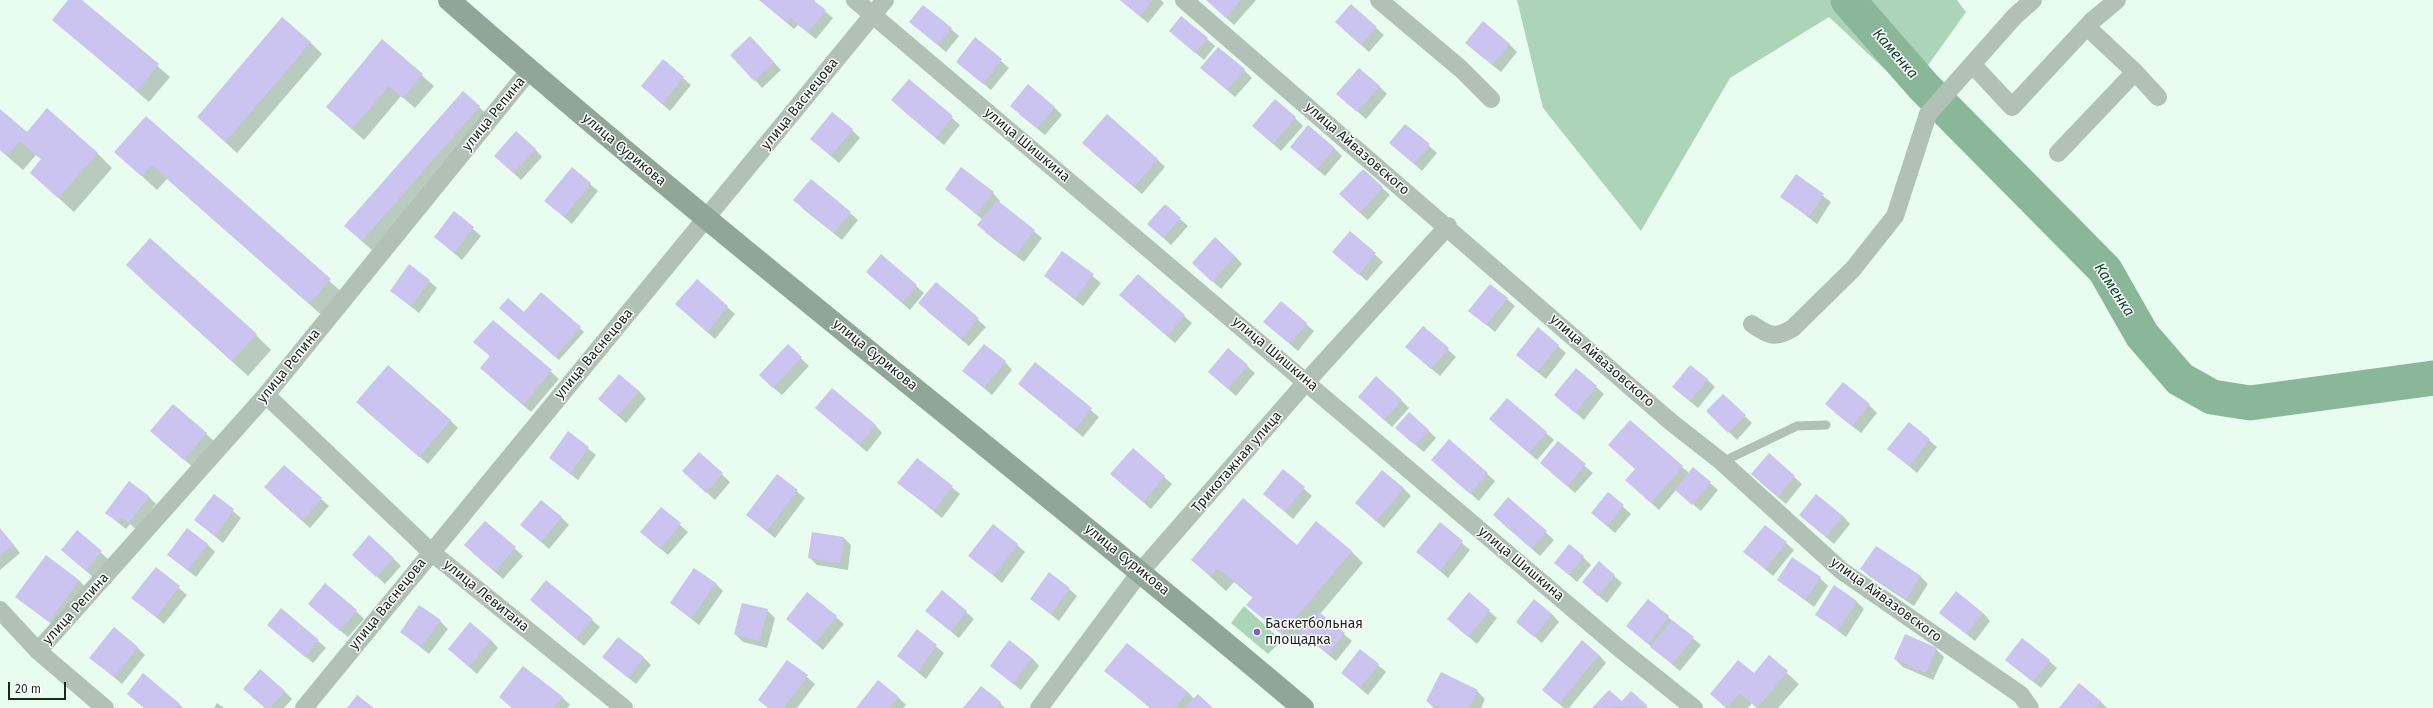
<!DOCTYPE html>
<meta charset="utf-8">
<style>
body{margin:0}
#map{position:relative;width:2433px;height:708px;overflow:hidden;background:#e8fdef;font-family:"Fira Sans",sans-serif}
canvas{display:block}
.scale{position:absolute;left:8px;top:682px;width:58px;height:18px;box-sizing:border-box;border:2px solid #1a271e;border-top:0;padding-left:5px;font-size:12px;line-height:14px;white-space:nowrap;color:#1a271e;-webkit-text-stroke:3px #fff;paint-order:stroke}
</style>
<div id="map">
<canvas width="2433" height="708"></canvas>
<div class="scale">20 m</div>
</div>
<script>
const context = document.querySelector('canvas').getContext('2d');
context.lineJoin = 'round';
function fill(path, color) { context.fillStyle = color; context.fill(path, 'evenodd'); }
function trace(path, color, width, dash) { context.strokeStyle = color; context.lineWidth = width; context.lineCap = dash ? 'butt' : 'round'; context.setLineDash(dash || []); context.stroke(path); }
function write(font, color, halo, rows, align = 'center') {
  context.font = font + ' "Fira Sans",sans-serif'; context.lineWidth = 3; context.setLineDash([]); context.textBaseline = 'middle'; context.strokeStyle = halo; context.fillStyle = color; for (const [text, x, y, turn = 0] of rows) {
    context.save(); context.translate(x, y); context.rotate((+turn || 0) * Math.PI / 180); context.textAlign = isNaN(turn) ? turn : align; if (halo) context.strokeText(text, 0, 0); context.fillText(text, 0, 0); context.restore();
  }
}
fill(new Path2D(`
 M1517 0H1957L1966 12 1909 92 1829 17 1730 78 1641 231 1543 108Z
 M1244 606 1282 641 1268 654 1231 623Z`), '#acd4b9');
fill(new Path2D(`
 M69 0H81L170 77 149 102 53 19Z
 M760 0H815L814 2 833 18 816 39 798 25 794 29Z
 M1120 0H1161L1164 3 1148 23Z
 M1207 0H1256L1234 25Z
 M1182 17 1215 46 1204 60 1170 31Z
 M910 22 951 29 959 36 946 52Z
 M1376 28 1384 35 1369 52 1344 30Z
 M975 39 1009 68 991 90 957 62Z
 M382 41 434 86 415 108 401 96 364 140 327 107Z
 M310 42 322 54 237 153 198 117Z
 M1509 44 1517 52 1501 72 1474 50Z
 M758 45 781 70 762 88 755 80Z
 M1202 68 1244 70 1252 78 1235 97Z
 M683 78 691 85 670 111 642 86Z
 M909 81 960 125 944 145 900 108Z
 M1379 86 1387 94 1366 119 1338 94Z
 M463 92 491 118 374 252 357 237Z
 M1054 107 1062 115 1045 135 1019 114Z
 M0 110 27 133 97 153 112 168 74 212 31 173 42 160 36 155 23 170 0 150Z
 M146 117 345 295 325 318 167 179 157 190 116 152Z
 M1295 118 1303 126 1281 151 1261 133Z
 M1405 125 1437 153 1422 171 1390 143Z
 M852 130 860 138 839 163 811 139Z
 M1334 148 1342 156 1325 176 1299 154Z
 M535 149 542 157 521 180 503 163Z
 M1091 151 1157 159 1165 167 1142 194Z
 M1363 170 1390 195 1368 220 1348 202Z
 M1796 176 1831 202 1817 224 1782 197Z
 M811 180 858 220 842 240 802 208Z
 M590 184 598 191 572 224 546 201Z
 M946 189 993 193 1000 201 999 203 1042 238 1024 262 986 233 979 225 983 220Z
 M454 213 481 236 462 260 435 237Z
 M1180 219 1188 226 1171 245 1156 231Z
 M1350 232 1383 262 1367 281 1334 252Z
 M1062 252 1101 283 1083 306 1045 276Z
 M881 255 924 293 910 310 875 279Z
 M1235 256 1242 264 1221 289 1201 271Z
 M1138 275 1192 323 1175 343 1128 302Z
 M142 280 256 335 271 350 248 376Z
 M697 280 735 314 715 339 676 304Z
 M429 281 437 288 419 313 391 291Z
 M936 283 986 327 969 346 927 311Z
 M542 294 584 332 559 360 504 311 524 314Z
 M1507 299 1515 306 1495 332 1470 311Z
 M1281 302 1314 331 1298 351 1264 322Z
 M493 321 559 379 531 412 481 368 491 357 475 342Z
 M1423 327 1456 357 1440 376 1414 354Z
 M788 346 809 366 782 395 768 383Z
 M1558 346 1566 353 1546 379 1517 355Z
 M1005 362 1012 370 992 395 964 371Z
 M1035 364 1099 417 1083 437 1019 384Z
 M1247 366 1255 373 1236 396 1209 372Z
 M1707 379 1715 387 1698 408 1681 394Z
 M1596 387 1604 394 1584 420 1555 395Z
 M639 391 646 399 626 423 599 399Z
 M1723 395 1752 423 1737 440 1708 411Z
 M1359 397 1401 400 1409 408 1392 427Z
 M173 405 214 441 193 467 159 439Z
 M1869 405 1877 413 1861 433 1834 412Z
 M365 410 450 420 458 428 428 464Z
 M824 415 875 425 882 433 867 452Z
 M1909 423 1937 447 1917 473 1888 448Z
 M1498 426 1546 433 1554 440 1537 460Z
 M1428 430 1436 438 1424 452 1404 436Z
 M568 433 596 455 578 480 550 458Z
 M1449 440 1495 481 1479 501 1440 467Z
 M1558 443 1593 473 1575 493 1549 470Z
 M1609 445 1682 467 1689 473 1710 483 1718 490 1701 511 1676 490 1659 510 1626 480 1636 469Z
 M1133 449 1172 484 1151 509 1119 481Z
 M699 453 730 482 715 500 683 471Z
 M1769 455 1802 484 1786 504 1760 482Z
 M917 459 960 494 942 518 899 483Z
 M1283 470 1312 496 1293 519 1264 494Z
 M777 476 805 498 775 538 747 515Z
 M1403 488 1411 496 1384 528 1356 503Z
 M1608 493 1631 514 1615 533 1592 513Z
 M214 495 241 518 223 543 195 520Z
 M273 495 321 499 329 506 310 528Z
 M148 496 156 504 137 530 130 524 126 529 106 513Z
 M1509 499 1554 540 1540 556 1502 523Z
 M661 508 688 532 668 555 649 539Z
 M1800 515 1843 516 1850 524 1834 544Z
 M561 517 569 525 549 549 522 525Z
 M486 522 523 556 503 579 473 553Z
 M1440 524 1470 550 1448 578 1418 552Z
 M0 528 20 553 0 570Z
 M77 531 109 560 94 578 62 550Z
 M844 538 851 545 848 570 817 565 809 557Z
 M1786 543 1794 550 1773 576 1745 552Z
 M207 544 215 552 196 577 168 555Z
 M1017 545 1025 552 1002 583 970 556Z
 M1876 547 1921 577 1928 584 1914 606 1869 576 1862 569Z
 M1351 551 1363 563 1320 614 1352 641 1336 661 1303 634 1294 645 1248 605 1253 598 1234 582 1226 591 1192 560Z
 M1583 557 1591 565 1577 582 1556 563Z
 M393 558 401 566 385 584 361 562Z
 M1599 562 1622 583 1607 603 1583 582Z
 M156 568 187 595 164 624 133 598Z
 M1820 578 1828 586 1814 607 1778 580Z
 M79 580 86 588 57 628 17 597Z
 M715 583 723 591 699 625 671 603Z
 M1069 589 1077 596 1059 621 1031 599Z
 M942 591 974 619 959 638 934 618Z
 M1469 594 1497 618 1477 644 1448 619Z
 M531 600 592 620 600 627 584 646Z
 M1648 600 1701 645 1680 671 1627 626Z
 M1856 601 1864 609 1846 637 1816 614Z
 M767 610 775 618 767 648 743 642 735 634Z
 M317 611H356L364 619 348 637Z
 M1940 613H1983L1990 621 1975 641Z
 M1552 614 1559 622 1542 643 1517 622Z
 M836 617 844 624 823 650 787 619Z
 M440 621 448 629 429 654 401 632Z
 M917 631 944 653 926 679 898 656Z
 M276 632 318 641 326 648 313 663Z
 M491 640 498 648 477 674 449 649Z
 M137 647 145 655 122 684 91 658Z
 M1936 649 1944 657 1933 680 1903 667 1895 659Z
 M1360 650 1386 672 1368 695 1342 673Z
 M1599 655 1606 663 1569 708H1564L1551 697Z
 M603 657 644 658 651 665 636 684Z
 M1769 657 1799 684 1778 708H1757L1752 703 1748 708H1726L1711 694 1754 675Z
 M1032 658 1039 666 1021 690 991 666Z
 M2007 660 2049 661 2057 668 2041 688Z
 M788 661 815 684 797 708H768L759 700Z
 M1106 671 1188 692 1194 699 1212 708H1150Z
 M143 675 180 705 183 708H144L128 694Z
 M244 689 284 691 292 699 284 708H265Z
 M1477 691 1485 699 1481 708H1434L1427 701Z
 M1609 691 1622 703 1631 693 1648 708H1594Z
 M500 697H562L570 705 567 708H512Z
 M898 697 906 705 903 708H857Z
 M2100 701 2107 708H2060Z
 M217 703 224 708H214Z
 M1000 703 1005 708H964Z`), '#0003');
trace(new Path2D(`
 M1848 0 1923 86 2105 270 2142 335 2180 379 2212 397 2250 403 2433 378`), '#8ab699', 35);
fill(new Path2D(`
 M68 0H82L159 64 137 91 52 20Z
 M759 0H813L826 10 808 32 790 18 786 22Z
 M1120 0H1153L1140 16Z
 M1206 0H1241L1226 18Z
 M1351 4 1377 27 1361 45 1335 22Z
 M923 5 952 28 938 45 909 22Z
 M1181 16 1208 38 1195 53 1169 31Z
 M282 17 311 42 225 142 197 117Z
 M1483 21 1510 44 1492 65 1465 43Z
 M750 36 774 62 754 81 730 55Z
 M975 37 1002 59 983 84 956 62Z
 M382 39 423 74 403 98 389 86 352 129 326 107Z
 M1218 47 1245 69 1227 90 1200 68Z
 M663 59 684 77 662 104 641 86Z
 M1359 68 1380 86 1357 112 1336 94Z
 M909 79 953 116 936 138 891 100Z
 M1028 84 1055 107 1037 128 1010 106Z
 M463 91 480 106 362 241 344 226Z
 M1275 99 1296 117 1273 144 1252 126Z
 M47 108 98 153 58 198 30 173 41 159 20 141 7 156 0 150V109L27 132Z
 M832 112 853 129 831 156 810 139Z
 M1107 114 1158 159 1134 187 1082 143Z
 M146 116 331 279 309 304 152 165 141 176 114 152Z
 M1405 124 1430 144 1414 164 1389 143Z
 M1308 125 1335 148 1317 169 1290 147Z
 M516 131 536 149 513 173 494 156Z
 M572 167 591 183 564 217 544 201Z
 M961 167 994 192 977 214 945 189Z
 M1363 169 1383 187 1360 213 1339 194Z
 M1796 174 1824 194 1809 217 1780 197Z
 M811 179 851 212 834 233 793 200Z
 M997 200 1035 230 1016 255 977 225Z
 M1165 204 1181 218 1163 238 1147 224Z
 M454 211 474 227 454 253 434 237Z
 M1350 231 1376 253 1359 275 1332 252Z
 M1215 237 1235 256 1212 282 1192 263Z
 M150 238 257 334 232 361 126 265Z
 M1062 251 1094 274 1075 299 1044 276Z
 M881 254 917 285 902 303 866 272Z
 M409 264 430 280 411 306 390 291Z
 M1138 274 1185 315 1167 336 1119 295Z
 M697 279 728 306 707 332 675 304Z
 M936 282 979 318 961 339 918 303Z
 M1490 284 1508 298 1486 325 1468 311Z
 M541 292 581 327 555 357 499 308 508 298 524 312Z
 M1281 301 1307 323 1290 344 1263 322Z
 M493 320 552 370 523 405 480 368 490 356 473 342Z
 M1423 326 1449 348 1431 369 1405 347Z
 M1538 327 1559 345 1537 372 1516 355Z
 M788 344 802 357 773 388 759 375Z
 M984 344 1006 361 984 388 962 371Z
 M1228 348 1248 365 1228 389 1208 372Z
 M1035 362 1092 408 1075 430 1018 384Z
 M388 365 451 420 419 457 356 402Z
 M1690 365 1708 379 1690 401 1672 387Z
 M1576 368 1597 386 1575 413 1554 395Z
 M619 374 639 391 618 416 598 399Z
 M1376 376 1402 400 1384 420 1358 397Z
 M1843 382 1870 404 1852 426 1825 404Z
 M832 388 876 425 859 445 815 408Z
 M1723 394 1746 415 1728 433 1706 411Z
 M1507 398 1547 432 1529 453 1489 419Z
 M173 404 207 433 184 460 150 431Z
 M1409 412 1429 430 1415 445 1395 428Z
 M1630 420 1683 466 1651 503 1625 480 1635 469 1608 445Z
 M1909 422 1930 439 1909 466 1887 449Z
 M568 431 589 447 570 474 549 458Z
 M1449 439 1488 473 1470 494 1431 460Z
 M1558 441 1586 464 1567 486 1540 463Z
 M1133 448 1165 476 1143 502 1110 474Z
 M699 452 723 473 706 493 682 471Z
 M1769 453 1795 476 1778 497 1751 474Z
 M917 458 953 486 934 511 897 483Z
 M284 465 322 498 302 521 264 487Z
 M1693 467 1711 482 1692 505 1675 490Z
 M1283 469 1305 487 1285 512 1263 494Z
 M1382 470 1404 488 1376 521 1355 503Z
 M777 474 798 490 767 531 746 515Z
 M129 481 149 496 129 523 122 517 118 522 105 513Z
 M1608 492 1624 505 1607 526 1591 513Z
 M214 494 234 509 215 536 194 520Z
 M1816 494 1843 516 1826 537 1799 515Z
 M1508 497 1547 531 1532 549 1493 515Z
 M1243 498 1297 545 1316 521 1352 551 1282 634 1246 605 1253 597 1218 568 1211 576 1191 560Z
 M541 500 562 517 541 542 520 525Z
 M661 507 681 523 660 549 640 532Z
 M485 521 516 547 495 572 464 545Z
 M1440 522 1463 541 1440 571 1416 552Z
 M993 524 1018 544 994 576 968 556Z
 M1765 525 1787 542 1765 569 1743 552Z
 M187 528 208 544 188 570 167 555Z
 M0 529 14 545 0 556Z
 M77 530 102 551 86 571 61 550Z
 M812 532 844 537 840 563 808 558Z
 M369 535 394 558 376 577 352 555Z
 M1569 544 1584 556 1569 575 1554 563Z
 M1876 546 1921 576 1906 599 1860 569Z
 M46 555 79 580 49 622 15 597Z
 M1792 557 1821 577 1805 600 1777 580Z
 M1599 561 1615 575 1598 596 1582 582Z
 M156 567 180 586 156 617 131 598Z
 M694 568 716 583 691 618 670 603Z
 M1049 572 1070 588 1051 614 1030 599Z
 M546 580 593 619 576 639 530 600Z
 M325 583 357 610 340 631 308 604Z
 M1834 585 1857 601 1838 630 1815 615Z
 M942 590 967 611 951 631 925 611Z
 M1956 591 1983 613 1966 634 1939 613Z
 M807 592 837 616 815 643 786 619Z
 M1469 592 1490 610 1468 637 1447 619Z
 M1534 599 1552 614 1534 637 1516 622Z
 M1648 599 1669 616 1648 644 1626 626Z
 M742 603 768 609 759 641 734 634Z
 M419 605 441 620 421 647 400 632Z
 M281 608 319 640 305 657 267 625Z
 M1318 611 1345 633 1328 654 1300 632Z
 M1672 620 1694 637 1672 664 1650 647Z
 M470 622 491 640 469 667 448 649Z
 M114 627 138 647 114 677 89 658Z
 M917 629 937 645 918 672 897 656Z
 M1905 634 1937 648 1926 673 1894 659Z
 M618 637 644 657 628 678 602 657Z
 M2022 638 2050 660 2033 682 2005 660Z
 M1009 640 1032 658 1013 684 990 666Z
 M1582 640 1599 655 1559 704 1542 690Z
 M1127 643 1188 692 1175 708H1151L1104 671Z
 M1360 649 1379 664 1360 688 1341 673Z
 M1769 655 1788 671 1757 708 1740 693 1727 708 1710 694 1738 660 1754 673Z
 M787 660 808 675 784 708H769L758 700Z
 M523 666 563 697 554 708H512L499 697Z
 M260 669 285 691 270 708H265L243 689Z
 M1441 672 1478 690 1469 708H1440L1426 701Z
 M143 673 180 704 177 708H144L127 694Z
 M878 680 899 697 889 708H856Z
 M2079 683 2101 701 2095 708H2059Z
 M981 686 1001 702 996 708H963Z
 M1609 690 1622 701 1631 691 1648 706 1592 708Z
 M1198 694 1213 708H1184Z
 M357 695 374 708H347Z`), '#cbc3f0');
trace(new Path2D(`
 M1722 462 1797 426 1826 425`), '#b2c1b6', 9);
trace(new Path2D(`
 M855 0 1619 648 1694 708
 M1184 0 1671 422 1722 462 1842 571 2021 695 2030 708
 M1379 0 1461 69 1491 99
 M1972 64 2012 107 2092 21 2117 0
 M2135 72 2158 97
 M2058 153 2135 72 2087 27
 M1752 324C1769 336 1775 339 1793 328L1853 269 1895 216 1928 114 2015 16 2033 0
 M266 395 431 552 624 708
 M0 610 38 651 105 708
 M38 651 266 395 529 71
 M304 708 885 0
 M1039 708 1141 571 1307 381 1448 226`), '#b2c1b6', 18);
trace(new Path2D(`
 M449 0C727 244 1021 469 1303 708`), '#90a697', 22);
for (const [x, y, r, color] of [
 [1257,632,4,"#7f5cd6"]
]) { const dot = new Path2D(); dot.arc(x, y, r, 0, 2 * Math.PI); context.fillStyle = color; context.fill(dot); trace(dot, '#fff', 1.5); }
write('14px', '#1a271e', '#fff', [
 ["улица Васнецова",800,104,-51],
 ["улица Репина",494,114,-51],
 ["улица Шишкина",1027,145,40],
 ["улица Айвазовского",1357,149,41],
 ["улица Сурикова",624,150,40],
 ["улица Васнецова",594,354,-50],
 ["улица Шишкина",1275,354,40],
 ["улица Сурикова",875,355,39],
 ["улица Айвазовского",1602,361,41],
 ["улица Репина",289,366,-51],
 ["Трикотажная улица",1237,462,-49],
 ["улица Сурикова",1127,560,39],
 ["улица Шишкина",1521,564,40],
 ["улица Левитана",486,596,39],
 ["улица Айвазовского",1886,600,36],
 ["улица Васнецова",388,604,-51],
 ["улица Репина",76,609,-48]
]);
write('14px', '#1a271e', '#fff', [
 ["Баскетбольная",1265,624],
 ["площадка",1265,640]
], 'left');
write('italic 15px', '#0e4428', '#fff', [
 ["Каменка",1895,54,49],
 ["Каменка",2114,290,57]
]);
</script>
